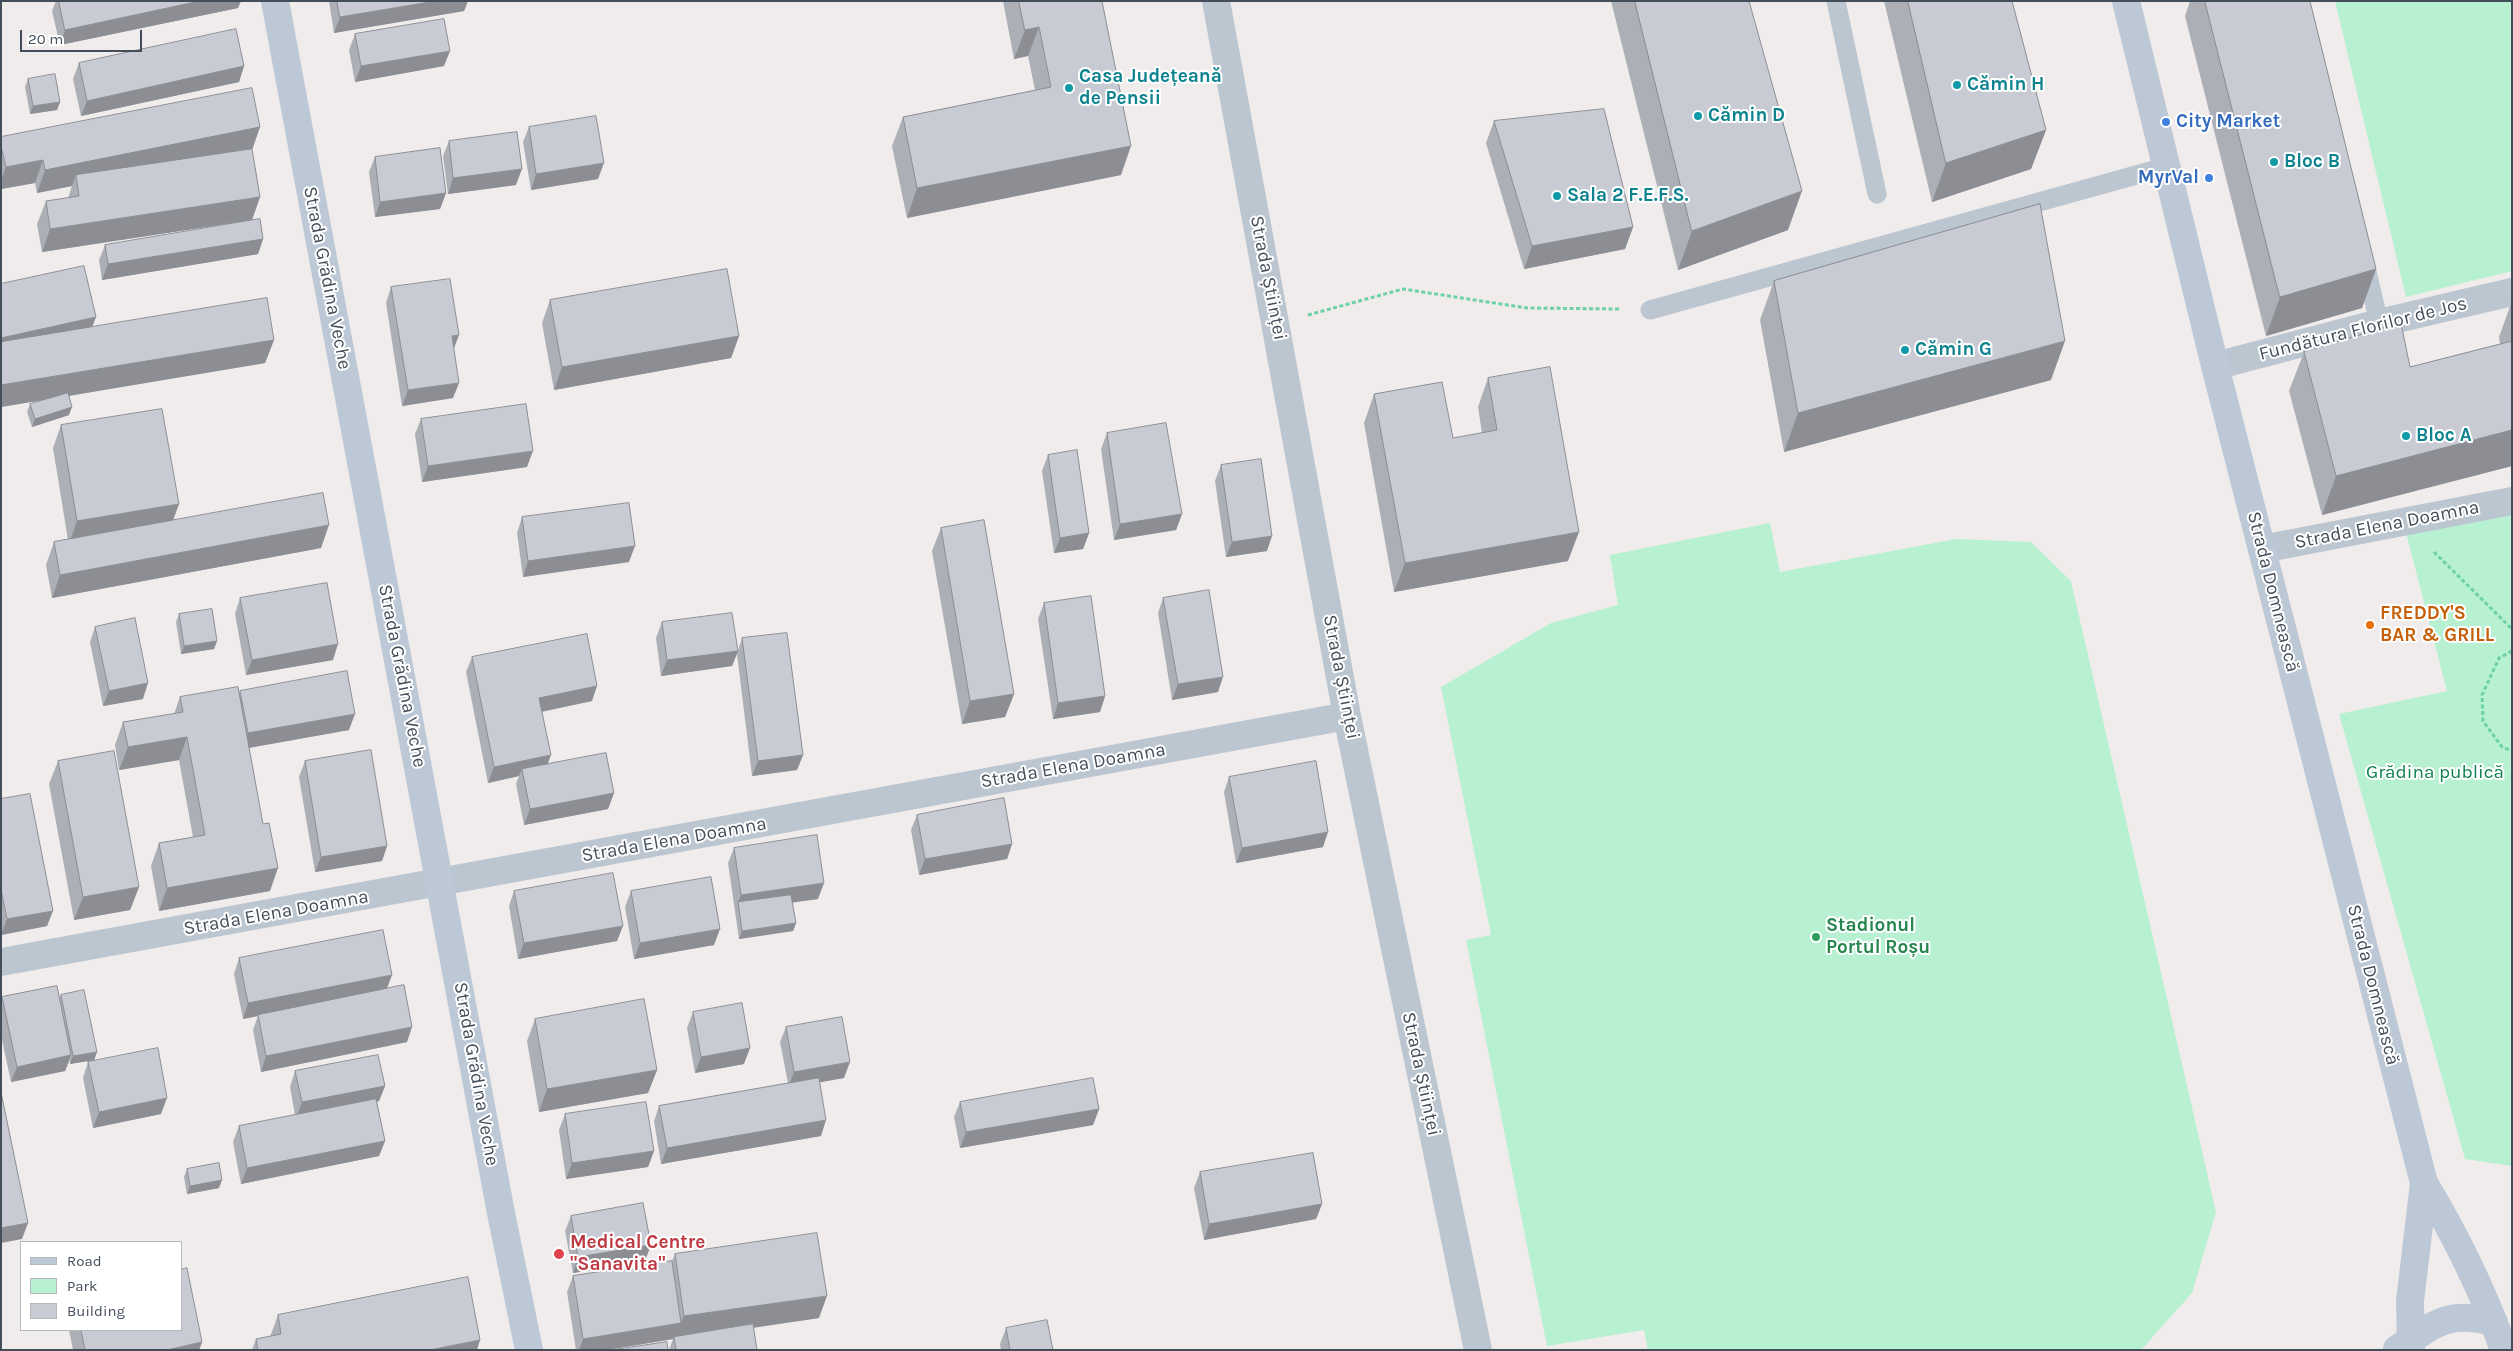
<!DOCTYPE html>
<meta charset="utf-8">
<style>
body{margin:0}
#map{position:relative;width:2513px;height:1351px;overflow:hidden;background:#f0ecec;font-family:Karla,sans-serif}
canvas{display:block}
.frame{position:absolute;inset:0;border:2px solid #444e5b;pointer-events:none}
.legend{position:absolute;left:20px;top:1241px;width:162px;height:90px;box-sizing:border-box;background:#fff;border:1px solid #b4b8bd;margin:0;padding:6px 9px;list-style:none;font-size:15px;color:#444e5b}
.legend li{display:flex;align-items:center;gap:10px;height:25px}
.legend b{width:25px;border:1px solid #b4b8bd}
.scale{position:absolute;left:20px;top:30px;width:122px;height:22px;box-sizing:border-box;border:2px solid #444e5b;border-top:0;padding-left:6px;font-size:15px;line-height:18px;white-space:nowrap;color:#444e5b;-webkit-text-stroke:4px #fff;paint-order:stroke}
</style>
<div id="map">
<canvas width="2513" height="1351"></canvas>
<div class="frame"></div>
<ul class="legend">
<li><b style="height:6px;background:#bdc8d7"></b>Road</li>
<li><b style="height:14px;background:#b7f1d2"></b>Park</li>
<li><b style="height:14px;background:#c8cbd3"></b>Building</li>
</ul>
<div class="scale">20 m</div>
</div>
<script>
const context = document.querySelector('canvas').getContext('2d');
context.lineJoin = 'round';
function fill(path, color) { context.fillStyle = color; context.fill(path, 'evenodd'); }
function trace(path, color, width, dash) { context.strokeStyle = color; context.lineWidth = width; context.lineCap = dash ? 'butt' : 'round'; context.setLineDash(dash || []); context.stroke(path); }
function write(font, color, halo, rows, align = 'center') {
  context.font = font + ' Karla,sans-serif'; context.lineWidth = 4; context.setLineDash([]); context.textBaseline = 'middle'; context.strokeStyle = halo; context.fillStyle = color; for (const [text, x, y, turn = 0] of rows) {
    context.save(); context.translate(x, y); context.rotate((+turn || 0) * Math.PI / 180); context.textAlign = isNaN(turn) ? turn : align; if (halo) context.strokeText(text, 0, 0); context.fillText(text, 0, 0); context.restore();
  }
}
fill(new Path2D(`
 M2335 1H2512V271L2406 297Z
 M2512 501V1166L2465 1159 2339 714 2447 691 2403 521Z
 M1770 523 1780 572 1956 539 2031 542 2071 581 2216 1212 2192 1293 2141 1350H1648L1644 1330 1547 1346 1466 940 1491 935 1441 687 1551 623 1618 605 1610 555Z`), '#b7f1d2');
trace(new Path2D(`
 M1308 315 1403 289 1527 308 1619 309
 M2434 552 2512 629
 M2512 651 2499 658 2482 695 2483 721 2502 747 2512 751`), '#6dd1a8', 3, [4, 2.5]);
trace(new Path2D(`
 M1836 1 1877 194
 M2365 263 2379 323
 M1650 310 2165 167`), '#bcc6d0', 19);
trace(new Path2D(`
 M1216 1 1347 716 1478 1350
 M2215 366 2379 323 2512 292
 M2262 549 2512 501
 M1 962 1347 716`), '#bcc6d0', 28);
trace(new Path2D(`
 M275 1 501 1213 529 1350
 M2126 1 2215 366 2424 1183C2456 1236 2483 1291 2504 1350
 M2397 1349C2436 1324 2445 1310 2494 1322
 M2411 1350 2410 1301 2424 1183`), '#bdc8d7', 28);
fill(new Path2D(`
 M56 1H241L238 8 60 45 52 11Z
 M329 1H468L464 11 334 33Z
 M1003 1H1102L1121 175 907 218 892 146 903 117 1035 90 1028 56 1014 59Z
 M1611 1H1749L1788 230 1678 270Z
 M1884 1H2012L2046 130 2031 169 1932 202Z
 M2190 1H2310L2376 269 2362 308 2266 336 2185 16Z
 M355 34 444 66 355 82 349 50Z
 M79 63 244 66 239 82 81 116 73 79Z
 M28 79 60 102 57 110 30 114 25 87Z
 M1494 121 1633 227 1625 249 1524 269 1486 143Z
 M260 127 252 149 260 197 252 220 42 252 37 224 46 201 68 198 72 186 37 193 35 183 1 189V137Z
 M529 127 598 179 531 190 523 142Z
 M449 141 516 185 448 194 443 156Z
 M375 157 446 193 440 209 375 217 369 172Z
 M263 239 258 254 102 280 99 260 105 245Z
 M1774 281 2051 380 1784 452 1760 320Z
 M1 284 92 327 274 340 265 363 69 396V415L32 427 27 412 30 404 48 399 1 407Z
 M391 287 453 398 402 406 386 303Z
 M550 300 739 336 731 358 554 390 542 323Z
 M2512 301V466L2322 515 2289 391 2304 352 2410 367 2500 344 2499 337Z
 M1488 378 1568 561 1394 592 1364 423 1374 394 1453 438 1482 433 1478 407Z
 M421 419 527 467 422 482 415 434Z
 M61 425 179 504 173 521 321 548 52 598 46 565 54 542 68 540 53 448Z
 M1107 433 1182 514 1176 530 1114 540 1101 449Z
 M1048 455 1089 533 1083 549 1054 553 1042 471Z
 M1221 465 1267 551 1226 557 1215 481Z
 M522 517 629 562 523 577 517 533Z
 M941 528 1014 694 1005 717 962 724 932 551Z
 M240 598 333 660 246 675 235 614Z
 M1163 598 1218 692 1172 700 1158 613Z
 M1044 603 1105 696 1100 712 1053 719 1038 619Z
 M179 614 217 641 214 649 181 654 176 622Z
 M662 622 738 651 732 666 661 676 656 638Z
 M95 627 143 699 103 706 90 642Z
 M742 638 803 755 797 770 752 776 737 654Z
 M472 657 592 701 542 712 548 764 614 793 608 809 524 825 516 784 519 776 488 783 466 672Z
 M240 691 349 730 249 748 270 891 159 911 151 866 159 843 193 837 179 760 119 770 115 745 123 722 174 714 180 697 239 694Z
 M58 761 139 887 130 910 74 920 49 784Z
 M305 761 387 846 382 861 315 872 299 777Z
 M1229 777 1323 847 1236 863 1224 792Z
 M1 799 47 926 1 935Z
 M917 815 1012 844 1007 859 919 875 911 830Z
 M734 848 818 899 792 902 796 923 793 931 739 939 728 863Z
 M514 891 617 941 518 959 509 906Z
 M631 891 714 945 634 959 625 907Z
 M239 958 387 989 407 1042 261 1072 253 1030 258 1016 243 1019 234 974Z
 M61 995 97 1052 94 1060 70 1064V1060L65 1071 11 1082 1 1035V1000L2 997 59 998Z
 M693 1012 744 1064 695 1073 687 1028Z
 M535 1019 657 1070 648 1093 539 1112 527 1041Z
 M786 1027 844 1078 819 1082 821 1136 661 1164 654 1121 659 1106 788 1083 780 1042Z
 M88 1062 161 1114 93 1128 83 1078Z
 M295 1071 385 1086 379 1101 377 1102 385 1141 379 1156 241 1184 233 1142 239 1126 295 1115 290 1087Z
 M960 1102 1099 1109 1093 1125 960 1148 954 1117Z
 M565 1114 654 1151 648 1167 566 1179 559 1130Z
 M187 1169 219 1188 187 1194 184 1177Z
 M1200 1172 1322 1204 1316 1219 1204 1240 1194 1188Z
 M571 1216 645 1261 573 1273 565 1231Z
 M675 1254 819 1318 753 1328 757 1350H669L673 1339 607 1350H576L567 1292 573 1276 672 1261Z
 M278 1315 477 1350H252L256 1339 270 1337Z
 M1006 1328 1053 1350H1001L1000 1344Z
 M69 1330H181L202 1342 199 1350H73Z`), '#acafb5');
fill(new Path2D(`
 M200 1H241L238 8 60 45 65 30Z
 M436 1H468L464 11 334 33 340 17Z
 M1039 27 1028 56 1014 59 1025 30Z
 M450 51 444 66 355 82 361 66Z
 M244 66 239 82 81 116 87 101Z
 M60 102 57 110 30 114 33 106Z
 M260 127 252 150 76 175 72 186 37 193 45 170Z
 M2046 130 2031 169 1932 202 1946 163Z
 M1131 146 1121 175 907 218 917 188Z
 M43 160 35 183 1 189V180L6 167Z
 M604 163 598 179 531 190 536 174Z
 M522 169 516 185 448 194 453 178Z
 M1802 191 1788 230 1678 270 1692 231Z
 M446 193 440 209 375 217 380 202Z
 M260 197 252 220 42 252 50 229Z
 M1633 227 1625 249 1524 269 1532 246Z
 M263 239 258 254 102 280 108 264Z
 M2376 269 2362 308 2266 336 2280 297Z
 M96 317 90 333 1 352V338Z
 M459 335 453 351 452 336Z
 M739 336 731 358 554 390 562 367Z
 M274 340 265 363 1 407V385Z
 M2065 341 2051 380 1784 452 1798 413Z
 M459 383 453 398 402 406 408 390Z
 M72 407 69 415 32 427 35 419Z
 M2512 430V466L2322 515 2336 476Z
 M533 451 527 467 422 482 428 466Z
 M179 504 170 527 69 544 77 521Z
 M1182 514 1176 530 1114 540 1120 524Z
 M329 525 321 548 52 598 60 575Z
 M1579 532 1568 561 1394 592 1405 563Z
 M1089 533 1083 549 1054 553 1060 538Z
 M1272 536 1267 551 1226 557 1232 542Z
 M635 546 629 562 523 577 528 561Z
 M217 641 214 649 181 654 184 646Z
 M338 644 333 660 246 675 252 660Z
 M738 651 732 666 661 676 667 660Z
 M1223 677 1218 692 1172 700 1178 684Z
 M148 683 143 699 103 706 109 691Z
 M597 686 592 701 534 713 539 698Z
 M1014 694 1005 717 962 724 970 701Z
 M1105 696 1100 712 1053 719 1058 703Z
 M355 714 349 730 242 749 248 733Z
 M187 737 179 760 119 770 128 747Z
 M551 755 545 771 522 769 519 776 488 783 494 767Z
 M803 755 797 770 752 776 758 761Z
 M614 793 608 809 524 825 530 809Z
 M1328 832 1323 847 1236 863 1242 848Z
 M1012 844 1007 859 919 875 925 859Z
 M387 846 382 861 315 872 321 857Z
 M278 868 270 891 159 911 167 888Z
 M824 883 818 899 739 910 738 902 741 895Z
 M139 887 130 910 74 920 83 897Z
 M53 911 47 926 1 935 7 919Z
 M796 923 793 931 739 939 742 931Z
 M623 926 617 941 518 959 524 943Z
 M720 929 714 945 634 959 640 943Z
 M392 975 386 991 258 1015V1016L243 1019 248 1003Z
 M412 1027 407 1042 261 1072 266 1056Z
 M750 1048 744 1064 695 1073 701 1057Z
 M97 1052 94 1060 70 1064 73 1056Z
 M71 1055 65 1071 11 1082 17 1067Z
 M850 1062 844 1078 788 1088 794 1072Z
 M657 1070 648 1093 539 1112 547 1089Z
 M385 1086 379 1101 296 1118 302 1102Z
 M167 1098 161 1114 93 1128 99 1112Z
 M1099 1109 1093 1125 960 1148 966 1132Z
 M826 1120 821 1136 661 1164 667 1148Z
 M385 1141 379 1156 241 1184 247 1168Z
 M654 1151 648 1167 566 1179 572 1163Z
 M222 1180 219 1188 187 1194 190 1186Z
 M1322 1204 1316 1219 1204 1240 1209 1224Z
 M28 1223 22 1239 1 1243V1228Z
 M651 1245 645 1261 573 1273 578 1257Z
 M827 1296 819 1318 674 1339V1337L673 1339 607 1350H579L583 1339 681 1323 684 1316Z
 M480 1340 477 1350H430Z
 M202 1342 199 1350H167Z`), '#8c8e94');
const building = new Path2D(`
 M59 1H200L65 30Z
 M337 1H436L340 17Z
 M1019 1H1102L1131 146 917 188 903 117 1051 87 1039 27 1025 30Z
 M1635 1H1749L1802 191 1692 231Z
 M1908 1H2012L2046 130 1946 163Z
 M2205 1H2310L2376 269 2280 297Z
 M444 19 450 51 361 66 355 34Z
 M236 29 244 66 87 101 79 63Z
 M55 74 60 102 33 106 28 79Z
 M252 88 260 127 45 170 43 160 6 167 1 146V137Z
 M1604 109 1633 227 1532 246 1494 121Z
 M596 116 604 163 536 174 529 127Z
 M517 132 522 169 453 178 449 141Z
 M440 148 446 193 380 202 375 157Z
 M252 149 260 197 50 229 46 201 79 196 76 175Z
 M2040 204 2065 341 1798 413 1774 281Z
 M260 219 263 239 108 264 105 245Z
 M84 266 96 317 1 338V284Z
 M727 269 739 336 562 367 550 300Z
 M450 279 459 335 452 336 459 383 408 390 391 287Z
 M267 298 274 340 1 385V342Z
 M2401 323 2410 367 2512 341V430L2336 476 2304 352Z
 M1550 367 1579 532 1405 563 1374 394 1442 382 1453 438 1497 430 1488 378Z
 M68 393 72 407 35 419 30 404Z
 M526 404 533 451 428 466 421 419Z
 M162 409 179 504 77 521 61 425Z
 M1166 423 1182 514 1120 524 1107 433Z
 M1077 450 1089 533 1060 538 1048 455Z
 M1261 459 1272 536 1232 542 1221 465Z
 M323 493 329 525 60 575 54 542Z
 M629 503 635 546 528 561 522 517Z
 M984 520 1014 694 970 701 941 528Z
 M327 583 338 644 252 660 240 598Z
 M1209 590 1223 677 1178 684 1163 598Z
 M1091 596 1105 696 1058 703 1044 603Z
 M212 609 217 641 184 646 179 614Z
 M732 613 738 651 667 660 662 622Z
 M135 618 148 683 109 691 95 627Z
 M787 633 803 755 758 761 742 638Z
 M587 634 597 686 539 698 551 755 494 767 472 657Z
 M347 671 355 714 248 733 240 691Z
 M238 687 263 824 269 823 278 868 167 888 159 843 205 835 187 737 128 747 123 722 183 712 180 697Z
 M371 750 387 846 321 857 305 761Z
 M114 751 139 887 83 897 58 761Z
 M606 753 614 793 530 809 522 769Z
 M1316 761 1328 832 1242 848 1229 777Z
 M30 794 53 911 7 919 1 889V799Z
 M1004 798 1012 844 925 859 917 815Z
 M817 835 824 883 741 895 734 848Z
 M613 873 623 926 524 943 514 891Z
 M711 877 720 929 640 943 631 891Z
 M791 895 796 923 742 931 738 902Z
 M383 930 392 975 248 1003 239 958Z
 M404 985 412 1027 266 1056 258 1015Z
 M57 986 71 1055 17 1067 2 997Z
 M84 990 97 1052 73 1056 61 995Z
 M644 999 657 1070 547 1089 535 1019Z
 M742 1003 750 1048 701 1057 693 1012Z
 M842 1017 850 1062 794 1072 786 1027Z
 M158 1048 167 1098 99 1112 88 1062Z
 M378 1055 385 1086 302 1102 295 1071Z
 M819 1078 826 1120 667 1148 659 1106Z
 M1093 1078 1099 1109 966 1132 960 1102Z
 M1 1092 28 1223 1 1228Z
 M376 1099 385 1141 247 1168 239 1126Z
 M646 1102 654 1151 572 1163 565 1114Z
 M1313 1153 1322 1204 1209 1224 1200 1172Z
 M219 1163 222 1180 190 1186 187 1169Z
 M643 1203 651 1245 578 1257 571 1216Z
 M817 1233 827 1296 684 1316 675 1254Z
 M672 1261 681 1323 583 1339 573 1276Z
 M187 1268 202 1342 167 1350H85L81 1330H181V1270Z
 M468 1277 480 1340 430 1350H258L256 1339 281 1334 278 1315Z
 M1047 1320 1053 1350H1010L1006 1328Z
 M753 1324 757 1350H676L674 1337Z
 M667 1342 668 1350H612Z`);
fill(building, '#c8cbd3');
trace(building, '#8c8e94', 1);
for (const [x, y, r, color] of [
 [1957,85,5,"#0f9aa8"],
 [1069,88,5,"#0f9aa8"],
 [1698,116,5,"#0f9aa8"],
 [2166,122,5,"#3f7fe0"],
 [2274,162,5,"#0f9aa8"],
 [2209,178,5,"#3f7fe0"],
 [1557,196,5,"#0f9aa8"],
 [1905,350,5,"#0f9aa8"],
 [2406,436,5,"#0f9aa8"],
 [2370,625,5,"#e8710a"],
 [1816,937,5,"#2e9e5b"],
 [559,1254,6,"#e0444e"]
]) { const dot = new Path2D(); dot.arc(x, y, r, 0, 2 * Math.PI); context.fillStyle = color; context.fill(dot); trace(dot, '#fff', 2); }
write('bold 19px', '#0d838f', '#fff', [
 ["Casa Județeană",1079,77],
 ["de Pensii",1079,99],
 ["Cămin H",1967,85],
 ["Cămin D",1708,116],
 ["Bloc B",2284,162],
 ["Sala 2 F.E.F.S.",1567,196],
 ["Cămin G",1915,350],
 ["Bloc A",2416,436]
], 'left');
write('bold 19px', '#366cbe', '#fff', [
 ["City Market",2176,122],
 ["MyrVal",2199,178,"right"]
], 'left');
write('19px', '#444e5b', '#fff', [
 ["Strada Grădina Veche",327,278,79],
 ["Strada Științei",1268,278,79],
 ["Fundătura Florilor de Jos",2363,329,-14],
 ["Strada Elena Doamna",2387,525,-11],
 ["Strada Domnească",2273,592,76],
 ["Strada Grădina Veche",402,676,79],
 ["Strada Științei",1341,677,79],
 ["Strada Elena Doamna",1073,766,-10],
 ["Strada Elena Doamna",674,840,-10],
 ["Strada Elena Doamna",276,913,-10],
 ["Strada Domnească",2373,985,76],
 ["Strada Grădina Veche",476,1074,80],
 ["Strada Științei",1421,1074,78]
]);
write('bold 19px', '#c56008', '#fff', [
 ["FREDDY'S",2380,614],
 ["BAR & GRILL",2380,636]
], 'left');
write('19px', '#108152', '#fff', [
 ["Grădina publică",2435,773]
]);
write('bold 19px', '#27864d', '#fff', [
 ["Stadionul",1826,926],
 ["Portul Roșu",1826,948]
], 'left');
write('bold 19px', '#be3a42', '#fff', [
 ["Medical Centre",570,1243],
 ["\"Sanavita\"",570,1265]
], 'left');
</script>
